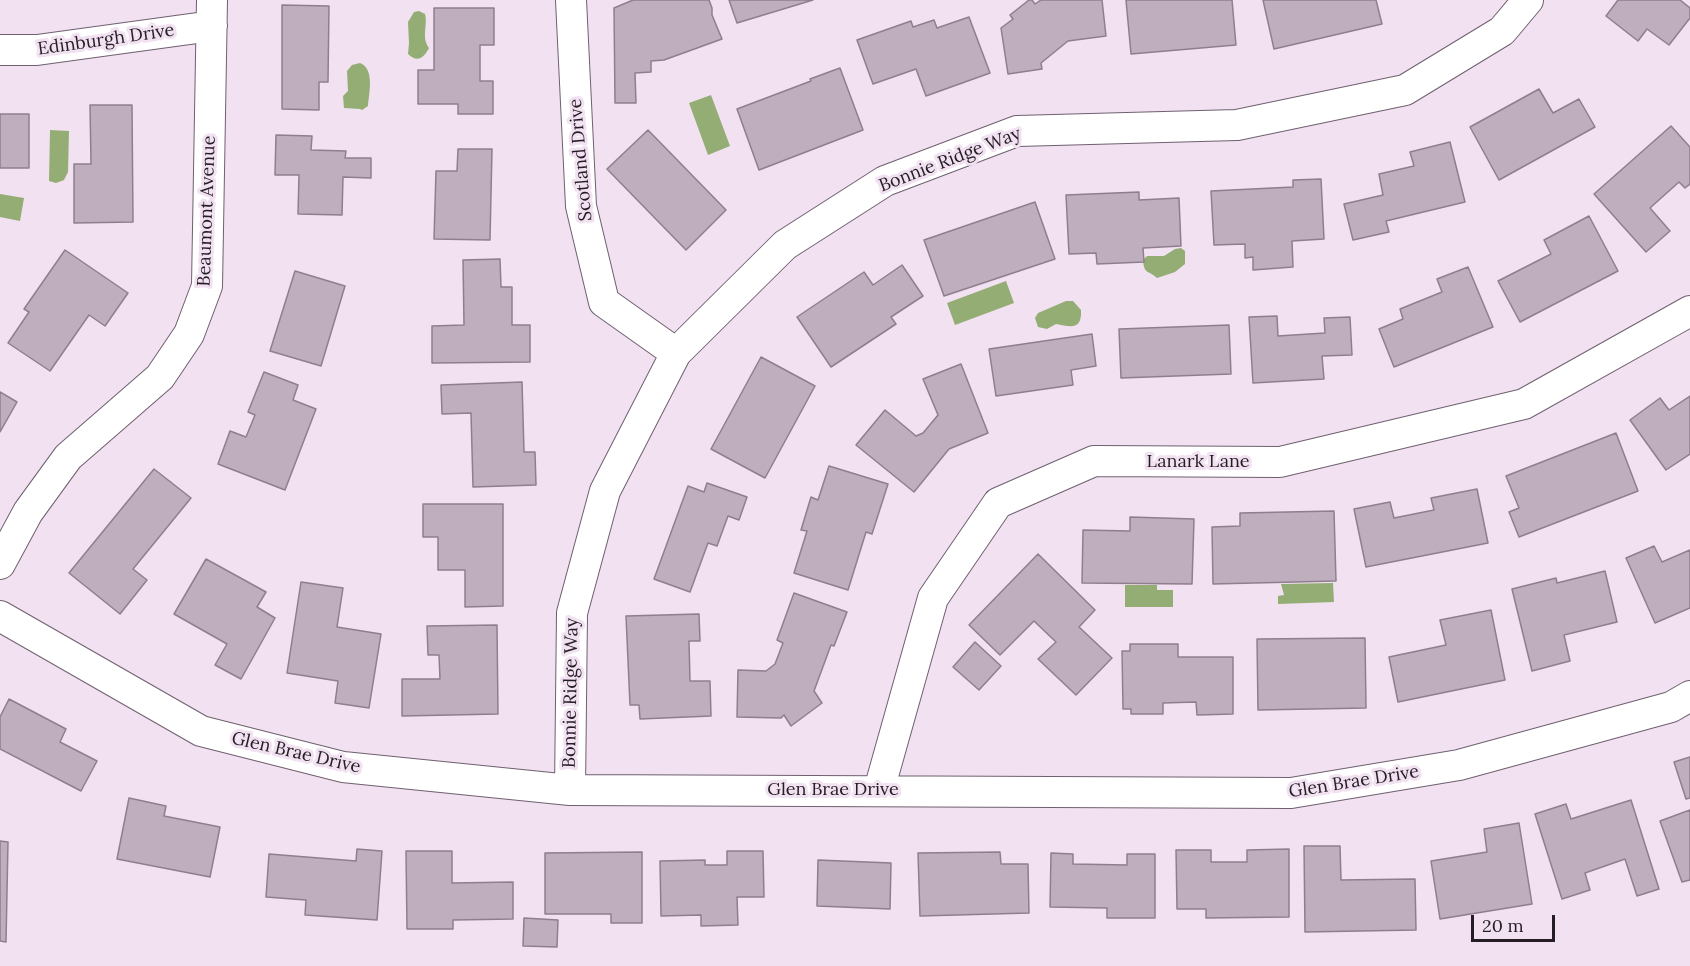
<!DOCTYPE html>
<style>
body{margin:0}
#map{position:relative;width:1690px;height:966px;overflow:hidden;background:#f1e1f1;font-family:Lora,serif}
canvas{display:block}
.scale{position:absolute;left:1471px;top:915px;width:84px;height:27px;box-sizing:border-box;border:3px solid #241e24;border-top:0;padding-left:8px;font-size:18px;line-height:21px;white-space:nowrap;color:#241e24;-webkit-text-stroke:4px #f1e1f1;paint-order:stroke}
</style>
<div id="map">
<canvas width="1690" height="966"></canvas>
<div class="scale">20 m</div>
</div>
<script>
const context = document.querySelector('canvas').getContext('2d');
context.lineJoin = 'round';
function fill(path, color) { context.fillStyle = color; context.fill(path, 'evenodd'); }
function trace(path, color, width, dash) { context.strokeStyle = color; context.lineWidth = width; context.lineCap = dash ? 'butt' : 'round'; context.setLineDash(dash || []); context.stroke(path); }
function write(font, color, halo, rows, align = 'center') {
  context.font = font + ' Lora,serif'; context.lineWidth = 6; context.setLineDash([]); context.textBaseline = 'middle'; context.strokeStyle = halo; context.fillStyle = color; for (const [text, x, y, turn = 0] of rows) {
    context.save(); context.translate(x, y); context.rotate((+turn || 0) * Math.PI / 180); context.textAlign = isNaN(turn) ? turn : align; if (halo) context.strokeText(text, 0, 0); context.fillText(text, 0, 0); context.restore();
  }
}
fill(new Path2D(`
 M419 11 425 14C428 26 421 37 429 48 424 58 417 63 408 54L409 43 408 22 414 12Z
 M360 63C375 69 369 93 368 106L362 110 360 109 344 108 343 96 348 91 347 71 352 65Z
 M711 95 730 146 708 155 689 103Z
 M50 130 69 131 68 172 64 180 56 183 49 181Z
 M0 194 24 198 20 221 0 217Z
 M1181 248 1185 251V264L1175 272 1157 278C1149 270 1144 275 1143 260L1147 256H1164L1175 249Z
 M1006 281 1014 303 955 325 947 303Z
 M1066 301H1073L1081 310C1082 332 1069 326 1056 324L1047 329 1038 327 1035 318 1038 313Z
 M1333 583 1334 602 1278 604V596L1284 595 1281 584Z
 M1125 585H1157V590H1173V607H1125Z`), '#94ad74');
const building = new Path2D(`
 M633 0H709L712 8V15L722 39 664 60 651 61V72L635 73 636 103H615L614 8Z
 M729 0H813L737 23Z
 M1029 0H1032L1035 4 1041 0H1102L1106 36 1068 41 1041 63 1042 69 1008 74 1001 28 1013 19 1010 15Z
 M1126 0H1232L1236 45 1131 54Z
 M1263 0H1376L1382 24 1274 49Z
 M1618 0H1680L1690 8V18L1669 45 1647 29 1638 41 1606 16Z
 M282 5 329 6 328 82H319V110L282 109Z
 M434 8H494V45H480V81H493V114H458V104H418V70H434Z
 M969 17 990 73 926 96 916 69 873 84 857 40 911 21 913 27 934 20 937 28Z
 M840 68 863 130 759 170 737 109 811 81 810 79Z
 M1539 89 1553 113 1579 99 1595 127 1499 180 1470 127Z
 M90 105H132L133 222 74 223V164H91Z
 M0 114H29V168H0Z
 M1671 126 1690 147V184L1685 188 1679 182 1650 208 1670 231 1646 252 1594 194Z
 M648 130 726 210 686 250 607 169Z
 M276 135 312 136 311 150 346 151 345 158H371V178L343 177 342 215 298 214 299 175H275Z
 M1450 142 1465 202 1386 221 1389 232 1353 240 1344 204 1383 195 1379 174 1414 166 1410 152Z
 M458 149H492L490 240 434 239 436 171H457Z
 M1321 179 1324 239 1292 241 1293 267 1253 270V257L1245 258V244L1214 245 1211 191 1293 187V180Z
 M1139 192V200L1179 198 1181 246 1143 248 1144 262 1097 264 1096 253 1069 254 1066 195Z
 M1035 202 1055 259 944 296 924 240Z
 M1589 216 1618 271 1520 322 1498 281 1551 254 1544 240Z
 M65 250 128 293 105 326 89 315 50 371 8 343 29 312 24 309Z
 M500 259 501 287H512V325H530V362L432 363V326L464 325 463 260Z
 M902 265 923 296 891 317 896 324 831 367 797 317 864 272 873 285Z
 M1468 267 1493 327 1394 367 1379 329 1403 319 1400 309 1442 292 1437 279Z
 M295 271 345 286 321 366 270 351Z
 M1277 316 1278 336 1325 333 1324 318 1350 317 1352 355 1322 356 1324 379 1253 383 1249 317Z
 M1229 325 1231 374 1121 378 1119 329Z
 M1092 334 1096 366 1071 370 1073 385 996 396 989 349Z
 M761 357 815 386 765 478 711 449Z
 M961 364 988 433 949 449 914 492 856 445 885 410 916 436 923 433 938 415 923 379Z
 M264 372 298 385 293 400 316 409 285 490 218 464 230 431 246 437 255 415 248 412Z
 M522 382 524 452H535L536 485 473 487 471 413 442 414 441 385Z
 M0 392 17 402 0 432Z
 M1690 396V454L1666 470 1630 420 1660 398 1669 410Z
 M1616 433 1638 491 1519 537 1509 512 1519 508 1506 476Z
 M829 466 888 484 872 534 866 532 848 590 794 573 807 531 801 530 811 497 818 500Z
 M154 469 191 498 133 569 147 580 120 614 69 573Z
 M707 483 747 497 739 520 728 516 717 546 708 543 690 592 654 579 688 486 704 492Z
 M1477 489 1488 543 1366 567 1354 509 1390 502 1394 518 1434 510 1431 498Z
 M423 504H503V606L465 607V570H438V537H423Z
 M1334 511 1336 581 1213 584 1212 527 1240 526V513Z
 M1130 517 1194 519 1192 584 1082 583 1083 530 1130 531Z
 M1654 546 1662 562 1690 550V608L1655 623 1626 558Z
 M1038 554 1095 610 1079 627 1112 658 1076 695 1038 659 1056 642 1034 621 1000 655 969 625Z
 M206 559 266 592 257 607 275 618 241 679 215 665 227 644 174 614Z
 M1605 571 1617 622 1564 635 1570 661 1532 671 1512 589 1556 578 1557 583Z
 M301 582 343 588 337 627 381 634 369 708 335 703 338 681 287 673Z
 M794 593 847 612 834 646 831 645 814 691 822 703 791 726 784 715 781 718 737 717 738 670 766 671 775 664 783 643 777 640Z
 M1491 610 1505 680 1398 702 1389 657 1446 645 1440 620Z
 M699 614 700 641H689L690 681H710L711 716 640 719 639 705H630L626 616Z
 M497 625 498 714 402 716V679H440L439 655H428L427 626Z
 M1365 638 1366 708 1258 710 1257 639Z
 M975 642 1001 666 979 690 953 667Z
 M1130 644H1178V657H1233V714L1197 715 1196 702 1163 703V714H1131V709H1123L1122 651H1130Z
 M9 699 66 729 60 742 97 761 81 791 0 749V717Z
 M1690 757V798L1686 799 1674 762Z
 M129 798 166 806 164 816 220 827 210 877 117 859Z
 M1631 800 1659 889 1637 896 1625 859 1585 873 1590 890 1562 899 1535 814 1566 804 1571 819Z
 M1690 810V880L1682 882 1660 821Z
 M1519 823 1532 904 1440 919 1431 861 1487 852 1484 829Z
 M0 841 8 842 6 942 0 941Z
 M1304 846H1340L1341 880 1415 879 1416 930 1305 932Z
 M357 849 382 851 377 920 305 915 306 900 266 897 269 854 356 861Z
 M1289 849V917L1206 918V909H1177L1176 850H1211V862H1247V850Z
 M406 851H452V883L513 882V919L453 920V929H407Z
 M727 851H763L764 897H737L738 925 701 926V915L661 916 660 861 705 860V865H727Z
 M642 852V923H611V914H545V853Z
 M1000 852 1001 864H1028L1029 913 920 916 918 853Z
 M1051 853 1073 854V864L1127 865V854H1155V918H1107V908L1050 907Z
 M818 860 891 863 890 909 817 906Z
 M524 918 558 920 557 947 523 946Z`);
fill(building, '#beaebe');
trace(building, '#8f7f8e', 1.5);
const street = new Path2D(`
 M571 0 581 206 604 302 676 353
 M0 50H37L212 26
 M0 564 28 512 68 457 160 377 189 334 207 286 212 0
 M0 616 201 731 343 767 570 790 1291 793 1459 765 1671 707 1690 696
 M570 790 572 613 605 491 676 353 785 245 885 181 1017 131 1237 125 1405 90 1502 31 1528 0
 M879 790 933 598 998 503 1094 461 1280 462 1524 404 1690 311`);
trace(street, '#6f606f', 32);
trace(street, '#fff', 30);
write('18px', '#241e24', '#f1e1f1', [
 ["Edinburgh Drive",106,40,-8],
 ["Scotland Drive",581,160,-95],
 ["Bonnie Ridge Way",950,160,-21],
 ["Beaumont Avenue",207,211,-88],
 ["Lanark Lane",1198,462],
 ["Bonnie Ridge Way",571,693,-89],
 ["Glen Brae Drive",296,753,13],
 ["Glen Brae Drive",1354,782,-9],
 ["Glen Brae Drive",833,790]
]);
</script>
